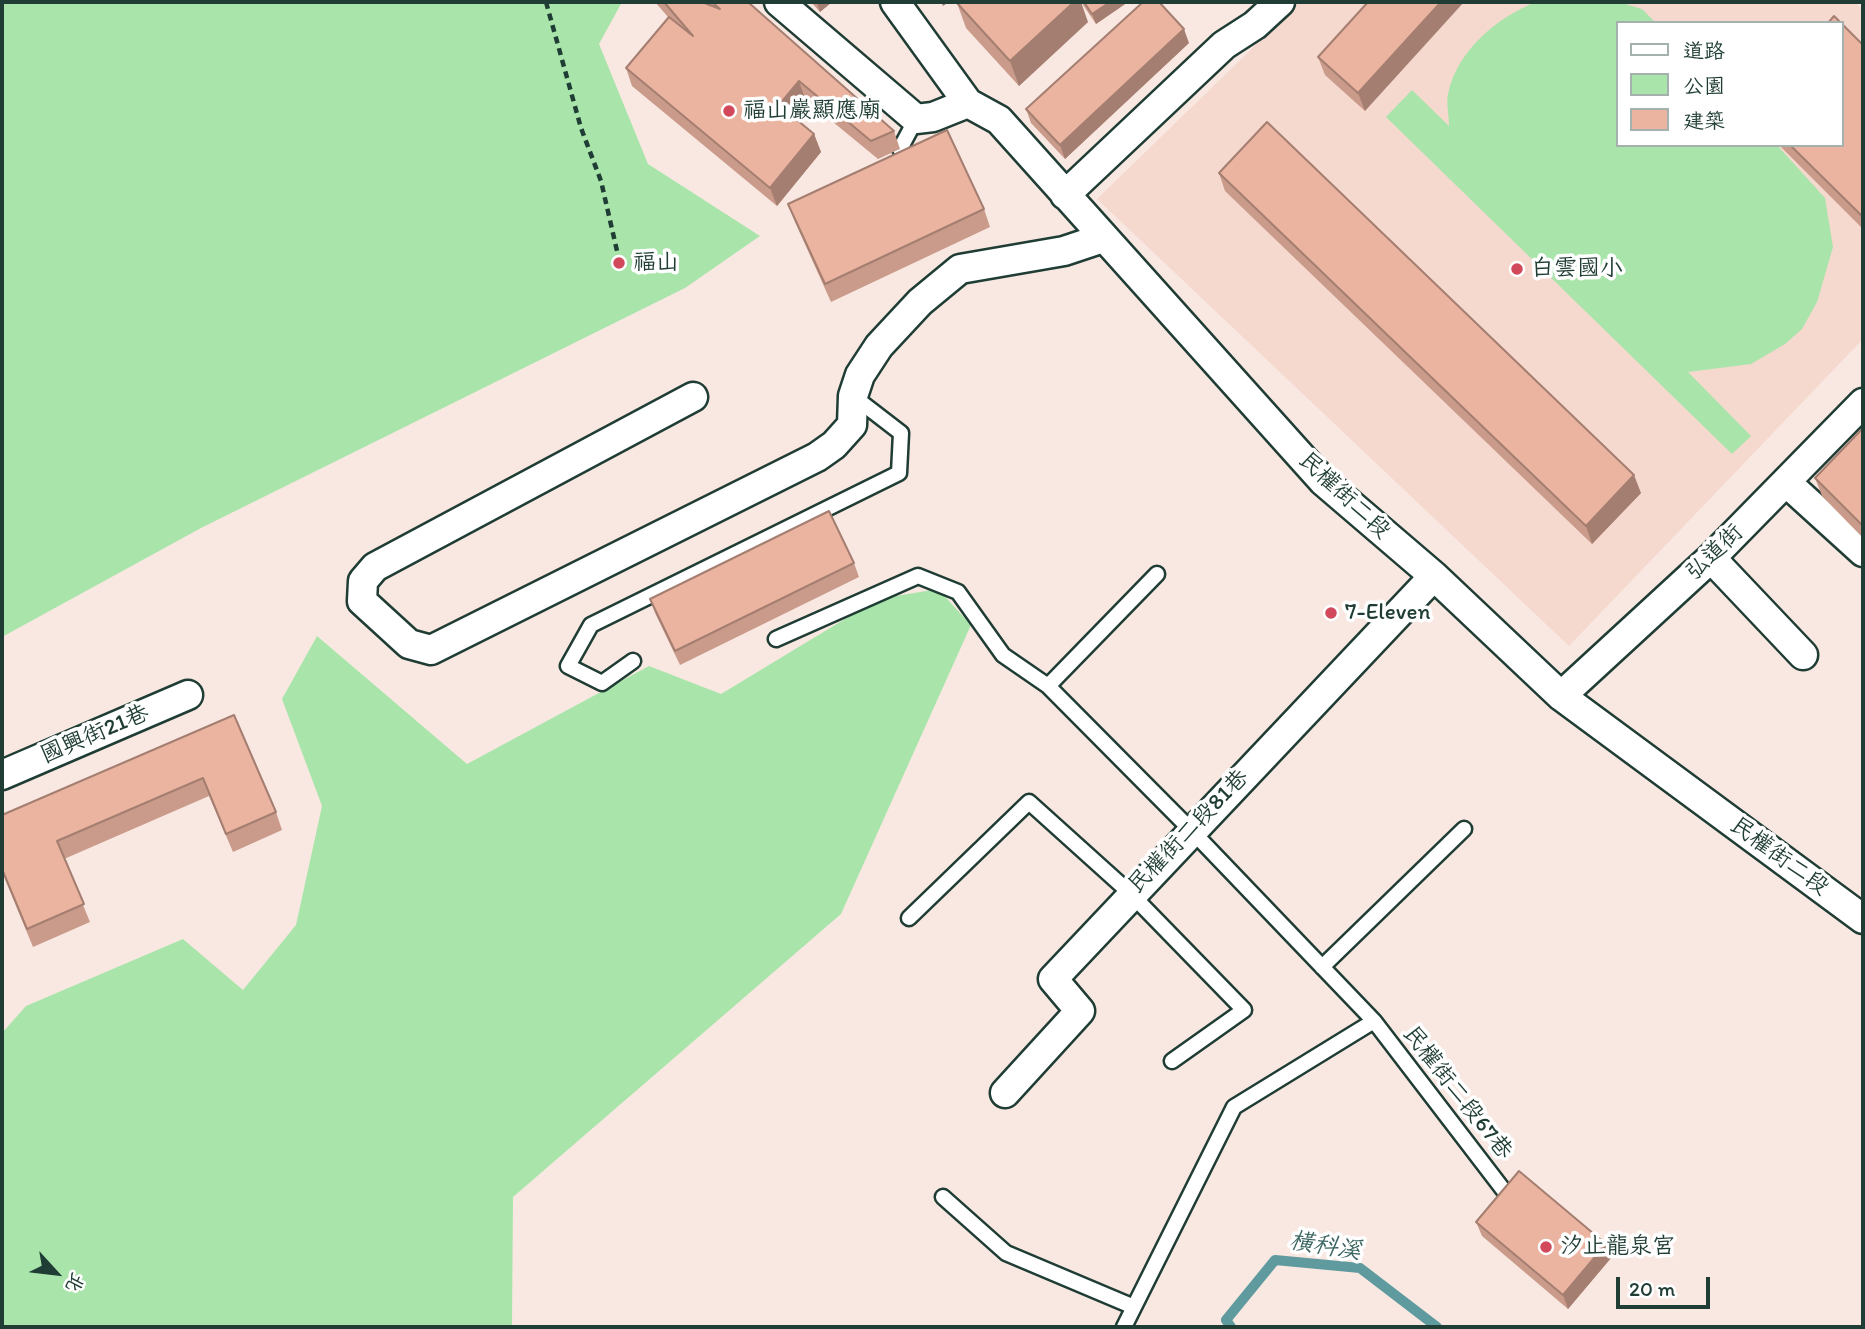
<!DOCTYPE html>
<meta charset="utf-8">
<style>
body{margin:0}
#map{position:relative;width:1865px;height:1329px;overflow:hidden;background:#f9e8e2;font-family:Itim,"LXGW WenKai TC",sans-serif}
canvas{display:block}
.frame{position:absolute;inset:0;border:4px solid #1f3d34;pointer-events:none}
.legend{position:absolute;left:1616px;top:21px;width:228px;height:126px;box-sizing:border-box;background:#fff;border:2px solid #a5b1ae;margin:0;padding:9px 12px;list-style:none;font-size:21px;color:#1f3d34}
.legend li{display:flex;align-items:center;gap:14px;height:35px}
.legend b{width:35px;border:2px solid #a5b1ae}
.north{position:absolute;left:21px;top:1238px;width:70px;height:70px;-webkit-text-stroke:5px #fff;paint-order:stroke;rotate:117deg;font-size:19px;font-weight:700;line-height:28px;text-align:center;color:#1f3d34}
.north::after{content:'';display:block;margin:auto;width:24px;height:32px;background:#1f3d34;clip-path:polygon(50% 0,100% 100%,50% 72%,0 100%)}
.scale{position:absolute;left:1616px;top:1277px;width:94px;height:32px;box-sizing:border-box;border:4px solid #1f3d34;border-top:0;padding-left:9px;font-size:21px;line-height:24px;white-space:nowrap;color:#1f3d34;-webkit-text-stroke:5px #fff;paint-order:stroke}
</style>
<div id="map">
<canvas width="1865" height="1329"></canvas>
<div class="frame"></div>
<ul class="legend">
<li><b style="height:9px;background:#fff"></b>道路</li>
<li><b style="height:19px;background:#a9e5aa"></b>公園</li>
<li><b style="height:19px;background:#ebb4a0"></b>建築</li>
</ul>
<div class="north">北</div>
<div class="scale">20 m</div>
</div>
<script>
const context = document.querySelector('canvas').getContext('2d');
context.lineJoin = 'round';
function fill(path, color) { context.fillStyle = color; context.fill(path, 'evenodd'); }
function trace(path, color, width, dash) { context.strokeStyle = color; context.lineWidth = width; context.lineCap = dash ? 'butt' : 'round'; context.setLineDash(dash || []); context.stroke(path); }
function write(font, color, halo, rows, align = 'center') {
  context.font = font + ' Itim,"LXGW WenKai TC",sans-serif'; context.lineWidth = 7; context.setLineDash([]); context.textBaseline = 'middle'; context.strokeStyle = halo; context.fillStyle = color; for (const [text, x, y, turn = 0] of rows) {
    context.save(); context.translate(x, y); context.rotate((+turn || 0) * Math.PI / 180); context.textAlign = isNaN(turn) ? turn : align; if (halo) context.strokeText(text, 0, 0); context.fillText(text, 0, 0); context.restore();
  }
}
fill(new Path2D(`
 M1300 2H1855L1863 10V339L1569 646 1097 199ZM1618 23H1842V145H1618Z`), '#f5d8ce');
fill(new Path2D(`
 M2 2H622L599 44 648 164 760 236 685 288 201 528 2 637Z
 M1536 2H1619L1642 9 1656 23H1618V145H1777L1825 198 1833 247 1817 302 1802 329 1785 344 1751 364 1688 372 1751 436 1732 454 1386 117 1412 90 1449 126C1449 116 1446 103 1448 94 1457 50 1498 17 1536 2Z
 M938 589 971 625 841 914 513 1197 512 1327H2V1033L26 1006 183 939 243 990 296 925 322 806 282 699 317 636 467 764 649 666 721 694 878 599Z`), '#a9e5aa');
trace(new Path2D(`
 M1231 1327 1226 1320 1275 1260 1360 1268 1437 1327`), '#5f9b9e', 10);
const service = new Path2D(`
 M900 149 916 119
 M776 639 918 576 958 592 1003 655 1048 686 1191 830 1374 1021 1505 1192
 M633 661 602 683 568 666 591 625 899 473 901 433 853 396
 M1048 686 1157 574
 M909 918 1029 802 1130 893 1244 1010 1172 1061
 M1322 967 1464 829
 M943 1197 1006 1253 1134 1307
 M1124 1327 1234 1107 1374 1021`);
const minor = new Path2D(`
 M779 2 916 119 933 117 968 103
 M895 2 968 103 999 120 1323 481 1434 576 1561 696 1863 919
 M1065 195 1224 45 1255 25 1280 2
 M693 397 375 567 363 581 362 601 409 644 431 650 817 457 834 445 852 425 853 396 860 375 879 346 920 302 960 269 1064 251 1103 238
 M1787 483 1863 552
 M1711 558 1803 655
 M1561 696 1711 558 1863 403
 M2 775 188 695
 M1005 1093 1080 1011 1053 979 1434 576`);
trace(service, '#1f3d34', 19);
trace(minor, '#1f3d34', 33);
trace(new Path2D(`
 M546 2 581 128 601 181 620 264`), '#1f3d34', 4.5, [7, 5]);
trace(service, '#fff', 14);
trace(minor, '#fff', 28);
fill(new Path2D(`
 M655 2H748L894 131 900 149 878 159 805 99 792 116 814 134 821 152 777 206 632 86 626 68 668 17Z
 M811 2H832L820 12Z
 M1081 2H1128L1096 24Z
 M1368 2 1365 111 1325 75 1318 57Z
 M957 3 1088 22 1019 86 966 28Z
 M1189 43 1065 159 1031 123 1026 109Z
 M1863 45V229L1779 145H1842Z
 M1219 173 1641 493 1592 544 1225 191Z
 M788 204 984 209 990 227 831 302 795 222Z
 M1863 428V538L1822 496 1815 478Z
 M854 563 859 577 680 665 655 613 650 599Z
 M234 715 276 812 282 830 233 852 209 796 64 859 90 922 33 947 2 872V815Z
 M1476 1222 1606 1244 1611 1258 1568 1309 1482 1236Z`), '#ca9b8a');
fill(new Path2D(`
 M818 2H832L820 12 817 3Z
 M941 2H949L943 6Z
 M1074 2H1081L1088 22 1019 86 1010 61Z
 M1110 2H1128L1096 24 1092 14Z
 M1441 2H1464L1365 111 1358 93Z
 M1184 29 1189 43 1065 159 1060 145Z
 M799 81 805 99 786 123 779 105Z
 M814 134 821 152 777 206 770 188Z
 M1634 475 1641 493 1592 544 1586 526Z
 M1606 1244 1611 1258 1568 1309 1563 1295Z`), '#a47e70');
const building = new Path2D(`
 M664 2H702L720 9 712 2H748L894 131 871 141 799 81 779 105 814 134 770 188 626 68 669 17 693 36Z
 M958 2H1074L1010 61 957 3Z
 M1084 2H1110L1092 14Z
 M1143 2H1159L1184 29 1060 145 1026 109Z
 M1368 2H1441L1358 93 1318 57Z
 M1834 16 1841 23H1828Z
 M1842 24 1863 45V217L1790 145H1842Z
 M1267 122 1634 475 1586 526 1219 173Z
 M947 130 984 209 825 284 788 204Z
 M1863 428V526L1815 478Z
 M829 511 854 563 675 651 650 599Z
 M234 715 276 812 226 834 203 778 57 841 84 904 27 929 2 869V815Z
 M1519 1171 1606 1244 1563 1295 1476 1222Z`);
fill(building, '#ebb4a0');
trace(building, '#a47e70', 2);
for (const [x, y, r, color] of [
 [729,111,7,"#d1495b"],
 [619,263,7,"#d1495b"],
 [1517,269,7,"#d1495b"],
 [1331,613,7,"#d1495b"],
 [1546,1247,7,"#d1495b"]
]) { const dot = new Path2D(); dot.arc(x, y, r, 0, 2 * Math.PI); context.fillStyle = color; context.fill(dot); trace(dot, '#fff', 2.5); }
write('23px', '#1f3d34', '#fff', [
 ["福山巖顯應廟",743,111],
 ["福山",633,263],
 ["白雲國小",1531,269],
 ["7-Eleven",1345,613],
 ["汐止龍泉宮",1560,1247]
], 'left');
write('23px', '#1f3d34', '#fff', [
 ["民權街二段",1344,496,43],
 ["弘道街",1715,553,-44],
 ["國興街21巷",95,735,-23],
 ["民權街二段81巷",1189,832,-46],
 ["民權街二段",1779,857,36],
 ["民權街二段67巷",1457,1093,52]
]);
write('italic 24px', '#3a6460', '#fff', [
 ["橫科溪",1325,1247,9]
]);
</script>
